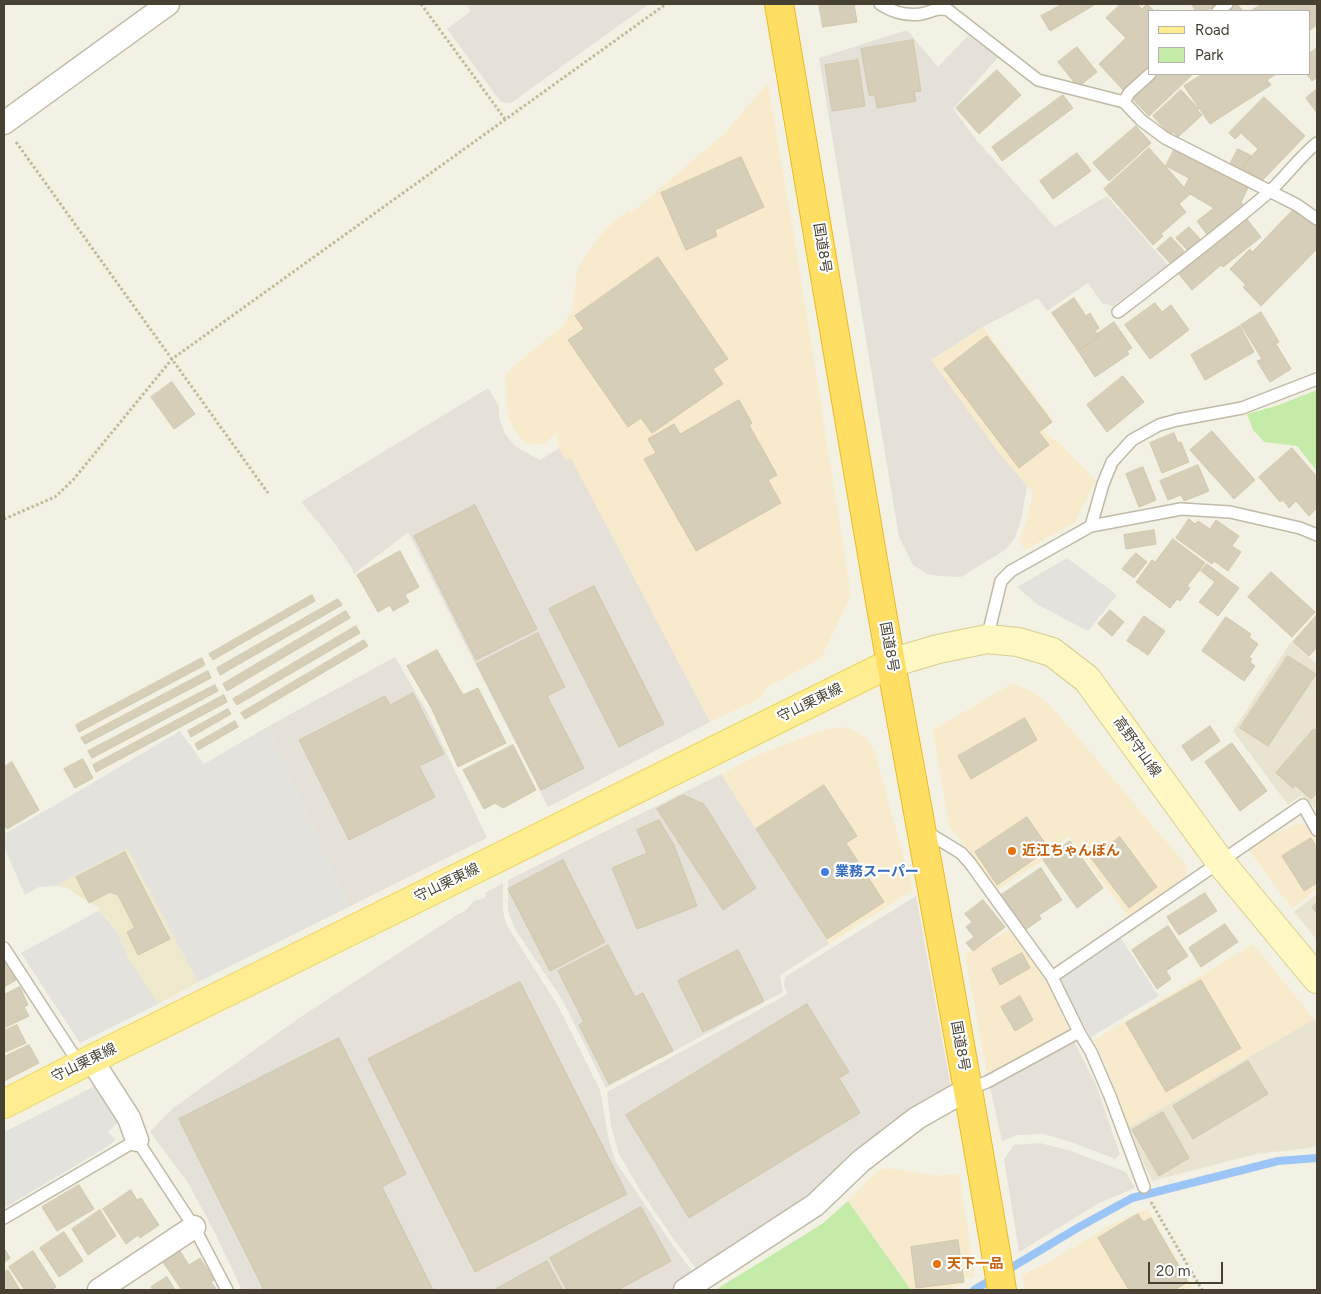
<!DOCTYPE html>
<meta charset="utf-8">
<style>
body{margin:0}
#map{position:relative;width:1321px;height:1294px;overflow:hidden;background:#f3f1e4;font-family:Figtree,sans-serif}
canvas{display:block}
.frame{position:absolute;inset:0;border:5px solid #464133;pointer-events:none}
.legend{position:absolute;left:1148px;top:10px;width:162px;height:65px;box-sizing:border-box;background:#fff;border:1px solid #b5b3ad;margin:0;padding:6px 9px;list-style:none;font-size:15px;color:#464133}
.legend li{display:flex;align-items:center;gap:10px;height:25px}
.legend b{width:25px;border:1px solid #b5b3ad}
.scale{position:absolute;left:1148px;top:1262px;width:75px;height:22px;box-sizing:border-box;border:2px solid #464133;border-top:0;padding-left:6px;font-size:15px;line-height:18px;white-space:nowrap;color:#464133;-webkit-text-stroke:4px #fff;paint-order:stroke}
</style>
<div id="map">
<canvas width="1321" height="1294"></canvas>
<div class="frame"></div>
<ul class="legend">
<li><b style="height:6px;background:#ffee91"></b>Road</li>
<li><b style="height:14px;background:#c5eba9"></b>Park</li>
</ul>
<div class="scale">20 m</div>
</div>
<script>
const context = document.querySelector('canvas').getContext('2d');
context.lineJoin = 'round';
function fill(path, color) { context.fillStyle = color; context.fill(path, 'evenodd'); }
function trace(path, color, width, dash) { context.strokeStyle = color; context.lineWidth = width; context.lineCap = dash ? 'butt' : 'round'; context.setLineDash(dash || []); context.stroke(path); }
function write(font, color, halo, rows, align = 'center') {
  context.font = font + ' Figtree,"Noto Sans JP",sans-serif'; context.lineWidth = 4.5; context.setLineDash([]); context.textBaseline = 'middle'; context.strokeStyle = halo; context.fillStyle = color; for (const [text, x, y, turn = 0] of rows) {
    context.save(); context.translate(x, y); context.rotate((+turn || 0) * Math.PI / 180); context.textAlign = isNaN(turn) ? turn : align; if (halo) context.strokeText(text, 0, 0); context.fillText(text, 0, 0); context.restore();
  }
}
fill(new Path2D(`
 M1291 642 1317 664V809L1301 795 1288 805 1233 731Z
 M1317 894V940L1294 912Z
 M1314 1019 1317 1023V1147L1256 1154 1152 1181 1139 1153 1129 1127Z`), '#e8e4d1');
fill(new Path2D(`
 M768 83 798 259 851 595 821 658 766 688 761 698 710 722 571 459 566 461 559 448 557 433 545 443 534 445 524 442 516 432 508 417 505 374 562 326 572 311 577 272 584 257 604 231 628 210 631 213 725 133Z
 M983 327 1054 421 1043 431 1061 444 1096 481 1074 523 1025 550 1019 540 1026 523 1033 491 1030 490 999 453 930 361Z
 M1013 683 1037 694 1051 706 1187 866 1186 877 1129 917 1068 836 1040 862 996 890 976 859H974L965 846 949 827 933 730Z
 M845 727 856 731 867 739 875 753 913 890 829 944 721 774 760 754 818 732 833 728Z
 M1299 823 1306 825 1317 842V888L1292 909 1249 850 1257 842Z
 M1009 930 1040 972 1039 973 1050 986 1069 1030 1063 1036 988 1078 965 955Z
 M1253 944 1314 1019 1129 1127 1109 1073 1094 1040Z
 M888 1168 939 1176 959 1173 975 1277 965 1278 963 1284 949 1290H911L848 1201 877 1171Z
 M1147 1209 1193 1286 1186 1290H1025L1022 1276 1035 1268 1042 1266 1112 1224Z`), '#f8ebcd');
fill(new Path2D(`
 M468 4H649L511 103 501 102 447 29 471 11 467 5Z
 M907 30 938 67 968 36 999 56 953 109 978 142 1055 227 1107 196 1168 265 1113 306 1102 303 1088 283 1047 311 1038 298 983 327 931 360 999 453 1027 486 1021 520 1015 538 1005 550 961 577 939 576 927 574 913 565 899 537 819 58Z
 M488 388 499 406V417L505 434 516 447 540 460 559 448 566 461 571 458 710 722 548 807 408 532 354 574 352 568 327 533 301 502Z
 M395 657 427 712 487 838 349 907 267 727Z
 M721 774 829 944 780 975 783 992 606 1088 563 1001 515 929 508 911V880Z
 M503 883V911L506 924 558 1006 600 1090 609 1141 616 1162 674 1247 693 1272 671 1290H242L214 1231 188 1183 150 1132 173 1108 299 1018 457 915 465 911 474 901 485 898V893Z
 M916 896 951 1088 809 1200 697 1270 673 1238 640 1190 619 1154 611 1126 607 1092 788 994 784 985 785 977Z
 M1074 1041 1096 1085 1120 1154 1115 1159 1068 1141 1043 1134 1018 1135 1002 1141 990 1087Z
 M1040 1143 1071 1151 1126 1172 1135 1188 1099 1203 1019 1252 1004 1159 1014 1145Z`), '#e5e1d9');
fill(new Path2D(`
 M127 847 198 982 158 1004 128 958 117 932 108 919 98 911 99 908 65 887 55 886Z`), '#eee9cc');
fill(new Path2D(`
 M1317 390V471L1297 446 1264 442 1253 430 1247 414 1276 406Z
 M848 1201 911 1290H715L822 1224Z`), '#c5eba9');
fill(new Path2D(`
 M1067 558 1117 595 1088 631 1038 605 1017 587Z
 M267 727 349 907 198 982 127 848 55 886 39 887 25 895 4 847V834L57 804 180 731 204 764Z
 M98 911 107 919 117 932 128 958 158 1004 80 1043 21 953Z
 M1120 937 1159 996 1091 1037 1080 1019 1061 980 1063 975Z
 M95 1086 118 1123 108 1132 115 1140 107 1147 4 1208V1132Z`), '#e4e2dd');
trace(new Path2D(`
 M1004 1272 1079 1227 1132 1198 1278 1161 1317 1158
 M974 1290 994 1278`), '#9ac5f6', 8);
const building = new Path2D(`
 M819 4H854L857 22 823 27Z
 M1063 4H1096L1050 31 1041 16Z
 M1121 4H1137L1142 9 1147 4 1154 11H1150V66L1124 91 1099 64 1126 38 1106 18Z
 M1192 4H1218L1206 11H1196Z
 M1234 4H1237L1243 11H1225Z
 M1262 4H1317V25L1310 30V11H1251Z
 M913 40 921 91 914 92 916 101 877 108 875 96 869 95 861 49Z
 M1077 47 1097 72 1078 87 1058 62Z
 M1317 48V77L1312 81 1307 74H1310V53Z
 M858 60 865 106 832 111 825 65Z
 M997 70 1021 95 979 134 956 108Z
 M1156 74H1193L1149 116 1131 97Z
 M1203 74H1276L1267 80 1271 85 1210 124 1184 86Z
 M1317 89V113L1306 98Z
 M1181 90 1199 109 1197 110 1202 115 1178 137 1173 132 1170 135 1153 116Z
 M1063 95 1073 108 1002 161 992 147Z
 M1264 97 1305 136 1260 183 1243 166 1258 149 1241 133 1235 139 1229 133Z
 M1136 126 1151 143 1109 181 1093 163Z
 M1149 148 1190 194 1179 204 1186 212 1161 234 1163 236 1153 245 1104 189Z
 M1175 148 1249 186 1241 202 1246 209 1209 237 1197 221 1214 208 1190 194 1184 188 1189 178 1166 166Z
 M1238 149 1252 156 1243 166 1249 172 1247 175 1229 166Z
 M1077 153 1091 171 1053 199 1040 181Z
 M741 157 764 207 715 230 717 236 686 250 661 193Z
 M1297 206 1317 226V249L1261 306 1243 287 1246 285 1230 269 1250 249 1252 252Z
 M1246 218 1261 237 1223 267 1221 265 1192 290 1178 273Z
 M1189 227 1202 241 1190 253 1176 238Z
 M1171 237 1185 252 1172 265 1157 249Z
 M658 257 728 359 713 369 723 384 652 433 641 418 628 427 568 340 584 329 575 316Z
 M1074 298 1086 316 1090 313 1099 328 1095 331 1099 336 1078 351 1052 313Z
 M1155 303 1162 312 1171 305 1189 330 1150 359 1125 325Z
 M1261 312 1279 342 1276 344 1291 369 1270 382 1257 361 1262 359 1241 325Z
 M1114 322 1132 348 1127 351 1129 354 1095 377 1078 351 1099 336 1097 334Z
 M1240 326 1254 352 1205 380 1191 355Z
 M987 336 1052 422 1039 432 1049 445 1019 468 944 369Z
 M1123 376 1144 402 1107 432 1087 405Z
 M172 382 195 414 174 429 151 397Z
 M739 400 752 423 749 425 777 475 768 480 781 503 696 551 644 459 656 453 648 439 674 424 680 434Z
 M1212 431 1255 480 1234 499 1190 450Z
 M1174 433 1178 443 1181 442 1189 462 1162 473 1150 443Z
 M1292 448 1317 477V508L1309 516 1296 501 1289 508 1283 500 1280 502 1259 477Z
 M1198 465 1209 491 1184 501 1181 495 1168 500 1160 481Z
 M1143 467 1156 500 1139 507 1126 474Z
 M475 505 537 629 476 660 414 536Z
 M1189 519 1195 524 1198 521 1210 529 1216 520 1239 536 1232 546 1241 552 1228 571 1214 561 1212 564 1176 538Z
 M1154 530 1156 544 1126 549 1124 535Z
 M1173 539 1205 563 1187 586 1190 588 1180 601 1177 599 1170 608 1136 582 1152 560 1155 562Z
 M400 551 419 587 405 595 409 602 393 611 390 605 378 612 357 575Z
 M1136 553 1147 562 1134 578 1122 569Z
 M1207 564 1239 588 1218 616 1199 602 1215 582 1201 571Z
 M1271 572 1315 612 1292 637 1248 597Z
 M594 586 664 724 619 747 549 609Z
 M312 595 315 601 213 660 209 654Z
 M338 599 342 605 220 675 217 668Z
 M1110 610 1124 622 1112 636 1098 624Z
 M346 611 350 618 227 691 223 684Z
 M1317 615V647L1309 656 1293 642Z
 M1144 616 1165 631 1148 655 1127 641Z
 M1226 617 1251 634 1249 637 1258 644 1249 657 1252 659 1250 662 1255 666 1244 681 1202 651Z
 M356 626 360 633 237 705 233 699Z
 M538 633 565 687 547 696 584 768 541 790 477 664Z
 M364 640 368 646 245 719 241 713Z
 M437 650 463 695 478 688 506 743 458 767 432 709 407 666Z
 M1288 656 1316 674 1268 746 1240 728Z
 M202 658 205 665 79 732 76 725Z
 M208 671 211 678 85 744 81 738Z
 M215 685 218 691 92 758 88 751Z
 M413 693 444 754 419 766 435 797 349 840 299 740 385 696 390 705Z
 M224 695 227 702 96 772 93 765Z
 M228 709 231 714 191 737 188 731Z
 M1025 718 1037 740 971 779 958 756Z
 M235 721 238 727 198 750 195 744Z
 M1210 726 1220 741 1192 761 1182 746Z
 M1314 729 1317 732V793L1311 799 1295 785 1293 788 1276 773Z
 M1232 743 1267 791 1240 811 1205 762Z
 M513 745 536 790 503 808 495 803 484 809 463 770Z
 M83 759 93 778 75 788 64 769Z
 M12 762 39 810 7 829 4 824V767Z
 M824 785 857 836 846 843 884 902 827 939 756 829Z
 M683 795 704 804 756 888 723 910 657 809Z
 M1027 817 1049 849 997 885 975 852Z
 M659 820 674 845 697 906 637 929 612 868 647 853 637 830Z
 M1120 837 1157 887 1129 908 1091 858Z
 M1311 838 1317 848V883L1304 891 1282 856Z
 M1070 841 1103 888 1077 908 1043 860Z
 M125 852 170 939 138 955 127 932 135 928 118 895 110 892 89 903 76 877Z
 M563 860 605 942 550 971 508 889Z
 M1041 868 1062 900 1039 915 1041 919 1025 930 1001 895Z
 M1205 893 1217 911 1179 935 1167 917Z
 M983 900 1005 927 973 951 966 943 974 937 966 927 972 922 965 914Z
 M1317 903V914L1312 907Z
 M1225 924 1238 942 1201 967 1189 948Z
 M1168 926 1188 956 1166 971 1171 979 1157 989 1132 950Z
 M608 945 635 997 643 993 673 1051 609 1084 579 1025 584 1022 558 971Z
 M738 950 764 1001 703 1032 678 981Z
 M1022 953 1030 968 1000 985 992 969Z
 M4 959 16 980 4 987Z
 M1201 980 1241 1048 1166 1092 1126 1023Z
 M520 982 627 1194 475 1272 368 1059Z
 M20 987 28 1005 24 1007 29 1016 4 1028V995Z
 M1020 996 1033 1020 1015 1031 1001 1007Z
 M807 1004 849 1072 839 1078 860 1113 689 1218 626 1115Z
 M17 1025 26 1043 6 1052 4 1047V1031Z
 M339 1038 406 1174 382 1187 433 1290H264L179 1119Z
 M29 1045 39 1063 4 1081V1057Z
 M1248 1061 1268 1094 1193 1139 1173 1106Z
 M1163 1112 1189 1158 1159 1176 1132 1130Z
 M79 1185 94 1209 57 1231 42 1207Z
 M131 1190 137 1200 141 1198 159 1225 140 1238 138 1235 126 1244 103 1209Z
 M641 1207 671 1261 618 1290H567L550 1258Z
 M100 1210 116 1236 88 1255 72 1229Z
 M1138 1214 1143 1222 1151 1218 1188 1282 1174 1290H1129L1098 1238Z
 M64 1232 83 1261 59 1277 40 1248Z
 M958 1240 964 1282 916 1288 911 1247Z
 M4 1248 10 1258 4 1263Z
 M33 1251 56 1287 51 1290H25L9 1267Z
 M180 1251 189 1265 200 1258 214 1280 211 1282 217 1290H182L163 1262Z
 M547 1261 563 1290H494Z
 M8 1270 20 1290H4V1273Z
 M167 1277 175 1290H153L151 1287Z`);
fill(building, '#d6ceb8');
trace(building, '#d1c7ab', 1);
const lane = new Path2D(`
 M880 4C892 12 906 16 921 14 932 12 936 7 948 10L1038 80 1124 102 1141 120 1165 138 1297 205 1317 219
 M1218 11 1227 4
 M1124 102 1129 93 1150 74
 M1118 312C1169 273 1220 234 1269 192 1286 177 1299 157 1317 143
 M1091 526 1103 484 1112 462 1132 440 1159 425 1177 420 1242 408 1317 379
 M987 639 1001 581 1011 571 1091 526 1181 509 1230 512 1300 528 1317 535
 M925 831 961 853 970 863 1052 977 1079 1032 1091 1052 1110 1096 1144 1187
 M4 948 80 1065
 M1052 977 1303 805 1317 830
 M968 1089 987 1082 1079 1032
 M4 1218 137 1140 194 1227 227 1290`);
const street = new Path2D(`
 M4 123 168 4
 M91 1059 129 1118 137 1140
 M99 1290 194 1227
 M685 1290 815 1205 861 1161 917 1118 968 1089`);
const secondary = new Path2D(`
 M891 663 938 649 987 639 1018 642 1052 652 1087 679 1221 863 1317 979`);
const primary = new Path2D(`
 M4 1104 80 1065 891 663`);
const highway = new Path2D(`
 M779 4C818 223 852 444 891 664 929 872 968 1081 1002 1290`);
trace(lane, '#c0baa6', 14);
trace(street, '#c0baa6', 25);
trace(secondary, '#d7ce8f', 30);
trace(primary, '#edd458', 30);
trace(highway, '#eabb27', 30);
trace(new Path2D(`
 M421 4 505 119
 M16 142 268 493
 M4 519 55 497 73 480 172 359 666 4
 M1151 1202 1202 1290`), '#c2b896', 3, [2.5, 2.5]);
trace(lane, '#fff', 11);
trace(street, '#fff', 22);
trace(secondary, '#fff8c2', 28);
trace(primary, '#ffee91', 28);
trace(highway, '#ffdf63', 28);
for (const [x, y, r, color] of [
 [1012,851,5,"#e8710a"],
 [825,872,5,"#3f7fe0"],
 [937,1264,5,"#e8710a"]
]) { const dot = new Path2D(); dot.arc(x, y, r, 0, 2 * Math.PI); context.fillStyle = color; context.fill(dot); trace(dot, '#fff', 2); }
write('14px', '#464133', '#fff', [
 ["国道8号",822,248,81],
 ["国道8号",889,647,80],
 ["守山栗東線",810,703,-26],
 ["高野守山線",1137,747,54],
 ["守山栗東線",447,883,-26],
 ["国道8号",960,1046,80],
 ["守山栗東線",84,1063,-26]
]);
write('bold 14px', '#c56008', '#fff', [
 ["近江ちゃんぽん",1022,851],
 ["天下一品",947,1264]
], 'left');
write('bold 14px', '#366cbe', '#fff', [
 ["業務スーパー",835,872]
], 'left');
</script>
